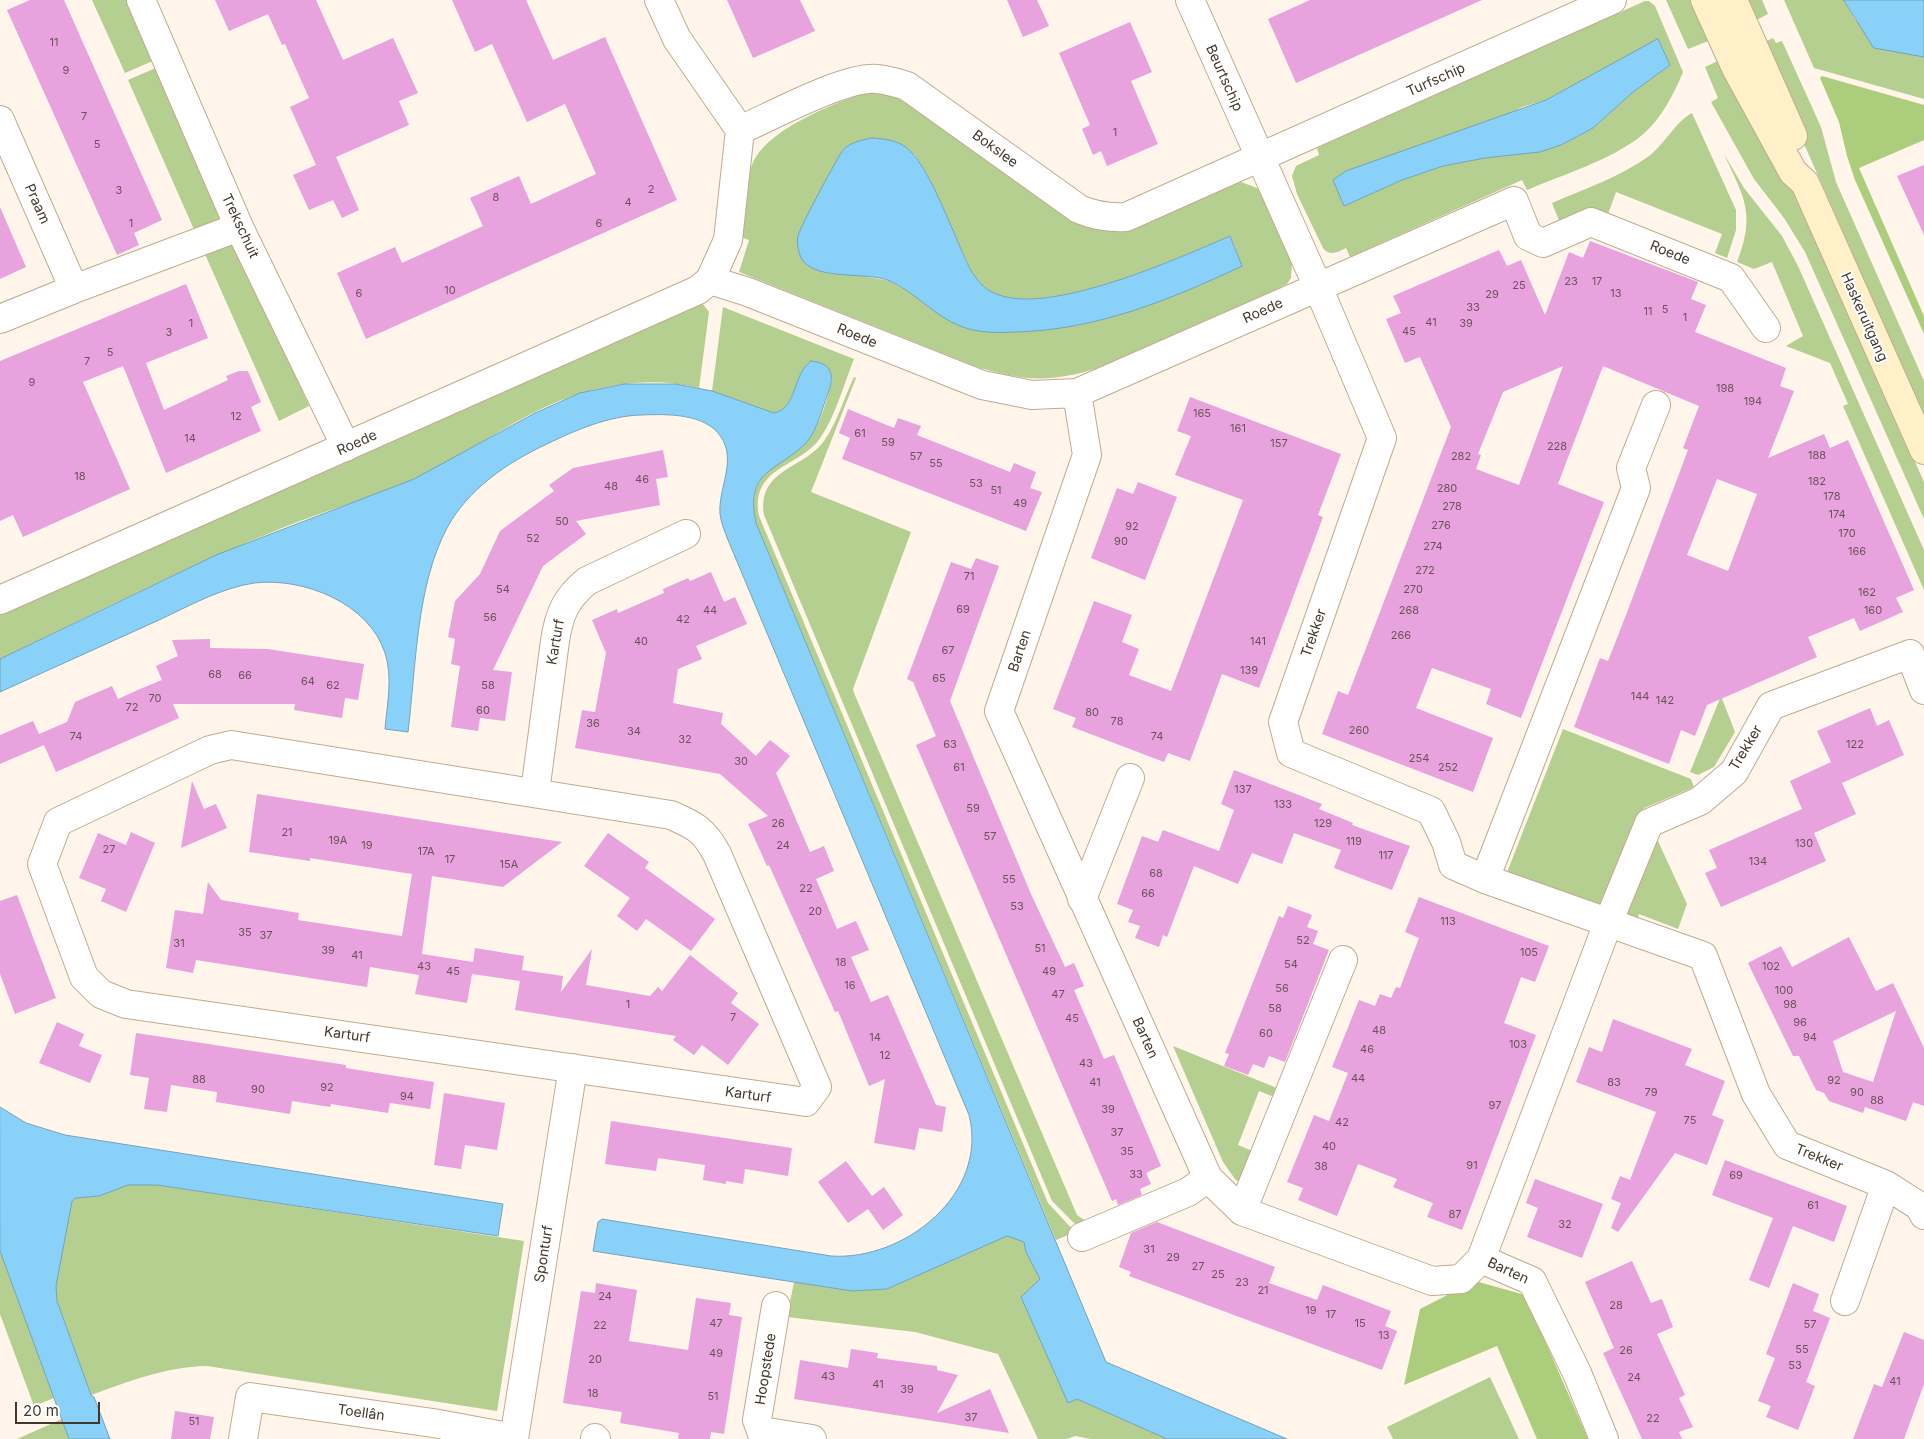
<!DOCTYPE html>
<meta charset="utf-8">
<style>
body{margin:0}
#map{position:relative;width:1924px;height:1439px;overflow:hidden;background:#fff5ea;font-family:Inter,sans-serif}
canvas{display:block}
.scale{position:absolute;left:15px;top:1402px;width:85px;height:22px;box-sizing:border-box;border:2px solid #41382d;border-top:0;padding-left:6px;font-size:15px;line-height:18px;white-space:nowrap;color:#41382d;-webkit-text-stroke:4px #fff;paint-order:stroke}
</style>
<div id="map">
<canvas width="1924" height="1439"></canvas>
<div class="scale">20 m</div>
</div>
<script>
const context = document.querySelector('canvas').getContext('2d');
context.lineJoin = 'round';
function fill(path, color) { context.fillStyle = color; context.fill(path, 'evenodd'); }
function trace(path, color, width, dash) { context.strokeStyle = color; context.lineWidth = width; context.lineCap = dash ? 'butt' : 'round'; context.setLineDash(dash || []); context.stroke(path); }
function write(font, color, halo, rows, align = 'center') {
  context.font = font + ' Inter,sans-serif'; context.lineWidth = 4; context.setLineDash([]); context.textBaseline = 'middle'; context.strokeStyle = halo; context.fillStyle = color; for (const [text, x, y, turn = 0] of rows) {
    context.save(); context.translate(x, y); context.rotate((+turn || 0) * Math.PI / 180); context.textAlign = isNaN(turn) ? turn : align; if (halo) context.strokeText(text, 0, 0); context.fillText(text, 0, 0); context.restore();
  }
}
fill(new Path2D(`
 M92 0H128L155 60 125 73Z
 M1666 0H1695L1716 38 1688 49Z
 M1740 0H1762L1768 14 1751 23Z
 M1784 0H1844L1856 21 1924 57V99L1814 68Z
 M1645 1H1649L1655 6 1683 72C1674 94 1660 121 1641 136 1611 160 1562 175 1527 190L1522 180 1350 257 1346 248C1338 252 1330 257 1323 248L1297 194 1292 176 1296 166 1319 155 1317 148ZM1658 40 1670 65 1633 92 1593 128 1561 145 1540 152 1485 158 1443 166 1402 180 1344 206 1522 107 1546 100Z
 M1773 38 1776 43 1782 41 1821 127 1836 182 1924 381V416L1760 44Z
 M1724 58 1793 187 1924 482V519L1805 252 1784 218 1754 179 1711 102 1718 98 1705 67Z
 M158 67 226 221 196 234 128 80Z
 M866 92 892 95 1126 230 1241 182 1257 188 1261 194 1292 262 1291 278 1287 284 1268 293 1098 368C1049 383 1025 381 977 367L739 272 749 240 740 237C743 214 743 187 752 165 766 129 832 105 866 92ZM872 138 897 142 915 155 929 178 970 269C976 278 983 289 994 293 1046 318 1179 258 1230 236L1236 249 1142 308 1080 325 1025 332 974 330 890 281 857 275 826 273 798 236 843 150Z
 M1692 113 1736 210V230L1727 258 1715 253 1722 234 1616 192 1608 214 1595 209 1560 223 1552 203C1584 189 1620 177 1649 156 1665 144 1676 121 1692 113Z
 M1724 154 1744 188 1782 236 1798 266 1924 550V590L1843 406 1848 404 1830 363 1786 346 1803 336 1772 262 1754 269 1737 262C1756 213 1744 198 1724 154Z
 M235 240 309 406 279 421 204 252Z
 M702 303 709 312 699 388C662 378 618 382 582 393 521 411 470 454 413 480 372 498 329 509 287 526 189 565 95 613 0 659V611L333 463 336 467Z
 M723 307 854 359C844 384 836 414 821 437 800 468 750 466 759 516L1048 1203 1075 1232 1056 1240 756 523C747 483 764 473 793 451 798 448 805 445 808 440 820 424 828 398 832 379L811 361C792 374 798 408 774 413L712 391Z
 M854 377 856 378 811 492 911 532 853 689 854 693 1077 1215 1092 1225 1081 1230 1052 1201 764 515C757 469 804 469 824 441 837 423 844 398 854 377Z
 M1721 696 1735 732 1714 767 1698 775 1690 772Z
 M1563 729 1691 779 1694 787 1644 808 1604 913 1506 875Z
 M1657 839 1687 904 1678 929 1639 914 1635 925 1619 919 1627 898 1633 900Z
 M1173 1046 1282 1090 1279 1099 1259 1091 1238 1145 1257 1153 1243 1186 1235 1179 1223 1162Z
 M128 1185H157L524 1241 497 1411 207 1366C165 1367 130 1381 91 1395L57 1301 55 1285 72 1201 76 1198 99 1196Z
 M1007 1235 1024 1241 1026 1252 1041 1279 1068 1403 1077 1399 1167 1439H1091L1075 1436 1067 1439H1038L998 1354 915 1332 787 1317 794 1282 852 1291 887 1289Z
 M0 1251 54 1398 34 1406 0 1314Z
 M1490 1377 1519 1439H1393L1387 1427Z
 M62 1419 69 1439H17Z`), '#b4cf8f');
fill(new Path2D(`
 M1822 76 1924 105V140L1859 168 1924 316V334L1855 180 1847 156 1839 122 1820 78Z
 M1475 1281 1525 1295 1588 1439H1537L1497 1346 1404 1385 1420 1309Z`), '#accd7b');
const water = new Path2D(`
 M1844 0H1924V57L1874 48Z
 M1658 39 1670 65 1633 92 1593 128 1561 145 1540 152 1485 158 1443 166 1402 180 1344 206 1333 180 1346 171 1546 100Z
 M872 138C885 139 898 140 908 149 930 167 956 241 970 269 976 278 983 289 994 293 1046 318 1179 258 1230 236L1242 266C1170 300 1096 330 1016 332 997 333 977 333 960 326 934 316 915 292 890 281 866 271 820 281 803 261 799 256 796 242 798 236 800 227 839 154 844 149 852 142 861 140 872 138Z
 M811 361C829 363 834 371 830 388 824 402 817 431 807 442 778 472 744 469 756 523L1106 1362 1287 1439H1167L1077 1399 1068 1403 1021 1297 1040 1279 1026 1252 1024 1242 1007 1236 887 1289 852 1291 593 1251 598 1222 602 1219 831 1256C904 1261 989 1194 969 1115L728 540C725 532 721 523 720 514 718 488 737 461 721 437 706 413 666 414 641 415 608 416 576 430 547 444 508 462 468 489 447 528 416 586 416 668 408 732L385 729C387 705 393 677 385 653 369 603 303 577 254 583 221 588 189 606 159 620 106 644 53 668 0 692V659L216 555 414 479 535 413 580 393 624 384H676L712 391 774 413C798 408 792 374 811 361Z
 M0 1107 26 1123 65 1135 503 1204 498 1236 157 1185H128L99 1196 76 1198 72 1201 56 1286 57 1301 91 1395 94 1397 110 1439H69L0 1251Z`);
fill(water, '#89d1f8');
trace(water, '#73a3bb', 1);
fill(new Path2D(`
 M30 0H64L162 220 134 233 139 245 117 255 7 10Z
 M215 0H316L343 60 393 38 418 93 399 101 409 125 336 157 359 210 342 218 333 200 309 210 293 175 316 165 290 107 309 98 285 44 282 45 268 14 229 31Z
 M452 0H526L553 60 605 37 677 200 366 339 337 273 395 247 402 263 483 226 470 198 519 176 531 204 596 174 565 104 527 122 492 44 475 52Z
 M727 0H800L815 31 753 58Z
 M1007 0H1037L1049 26 1023 37Z
 M1310 0H1482L1296 83 1268 19Z
 M1130 22 1152 72 1131 81 1158 144 1107 166 1101 151 1093 155 1082 129 1090 125 1059 53Z
 M1924 165V235L1897 176Z
 M0 207 26 267 0 279Z
 M1590 241 1698 282 1691 299 1706 305 1695 332 1786 368 1780 386 1794 391 1768 458 1824 434 1830 448 1848 440 1914 590 1896 598 1903 612 1860 631 1854 618 1808 637 1817 657 1707 705 1695 736 1681 730 1669 764 1574 727 1600 658 1608 661 1626 615 1688 450 1683 448 1699 406 1603 366 1558 484 1604 502 1521 718 1486 704 1491 689 1432 668 1416 708 1493 738 1473 792 1322 734 1338 691 1348 695 1451 427 1420 357 1405 363 1386 319 1401 313 1393 296 1499 250 1507 266 1521 260 1545 315 1569 252 1583 258ZM1563 366 1519 485 1476 469 1481 455 1478 454 1503 392ZM1717 479 1757 494 1728 571 1687 555Z
 M186 284 208 338 146 363 164 410 228 380 226 376 239 371H248L261 402 251 407 261 431 166 473 123 366 83 382 130 489 23 537 13 515 0 521V361Z
 M1190 397 1341 454 1318 515 1323 517 1316 536 1259 688 1222 674 1190 761 1168 753 1164 762 1072 727 1076 718 1053 709 1094 601 1132 615 1122 642 1139 649 1129 675 1171 691 1243 500 1175 475 1191 436 1177 431Z
 M848 409 894 428 898 418 921 426 917 435 1010 472 1014 463 1036 472 1030 488 1042 492 1026 531 842 459 850 438 839 433Z
 M663 450 668 477 656 479 660 505 576 521 586 534 543 566 493 670 512 672 505 721 480 718 478 731 451 727 460 666 451 664 455 639 448 637 455 601 480 574 500 531 554 491 549 485 573 468Z
 M1138 482 1177 497 1145 580 1091 558 1117 488 1133 494Z
 M976 558 999 566 950 701 1031 894 1065 967 1074 963 1084 986 1074 990 1104 1059 1114 1055 1161 1166 1146 1173 1151 1184 1140 1189 1142 1195 1118 1205 1116 1199 1112 1201 916 745 936 736 913 682 907 679 951 562 971 569Z
 M711 572 724 602 735 597 747 624 696 646 702 659 678 669 673 703 723 713 721 724 756 756 770 740 790 756 776 773 810 852 824 846 834 871 816 879 837 929 856 921 869 950 851 957 871 1002 888 995 936 1105 946 1107 942 1132 919 1128 915 1150 874 1143 885 1079 869 1086 838 1011 835 1012 769 865 767 866 748 824 768 816 720 774 575 748 582 710 595 712 606 653 592 620 617 609 618 613 664 593 663 589 688 578 690 581Z
 M210 639V648L268 649 364 664 358 700 345 698 342 718 294 710 295 704H173L179 718 56 772 44 745 0 764V735L33 721 39 734 67 722 75 702 112 686 118 699 140 689 162 680 156 666 178 656 172 640Z
 M1870 708 1877 726 1889 720 1904 755 1842 783 1856 814 1814 833 1826 861 1721 907 1705 873 1717 868 1709 850 1802 809 1790 781 1831 762 1817 731Z
 M1234 770 1322 804 1319 809 1353 823 1352 825 1410 846 1392 890 1334 868 1341 850 1294 833 1282 864 1252 853 1238 884 1194 866 1167 937 1163 935 1159 947 1135 938 1140 926 1128 922 1133 910 1117 904 1142 836 1158 842 1163 830 1219 851 1234 810 1221 804Z
 M192 781 204 809 216 804 227 828 181 848Z
 M257 794 562 842 503 887 432 876 422 954 473 962 475 948 524 956 522 970 563 976 561 992 592 949 586 985 650 996 658 987 662 991 690 955 738 993 731 1003 759 1024 728 1065 702 1045 694 1055 673 1040 676 1036 515 1010 520 981 472 974 467 1003 415 994 419 975 370 967 367 987 196 960 193 973 166 968 175 910 203 914 208 882 221 900 299 913 298 920 402 936 412 874 310 858V861L249 852Z
 M131 832 155 843 126 912 101 901 106 889 79 878 98 833 126 845Z
 M608 833 649 862 645 868 715 919 691 951 646 919 637 931 617 916 630 898 584 866Z
 M17 895 56 998 15 1014 0 974V901Z
 M1419 897 1549 946 1535 982 1521 977 1504 1023 1536 1035 1462 1230 1427 1217 1433 1203 1393 1187 1397 1179 1358 1164 1337 1216 1298 1200 1303 1188 1287 1182 1314 1115 1329 1121 1348 1073 1332 1067 1359 1000 1375 1006 1380 994 1391 998 1396 987 1400 988 1419 938 1405 932Z
 M1288 906 1312 915 1307 927 1318 931 1313 944 1329 950 1285 1062 1269 1056 1264 1068 1253 1064 1248 1075 1224 1066 1229 1054 1225 1053 1279 916 1283 918Z
 M1849 937 1876 991 1893 983 1924 1048V1106L1913 1102 1906 1121 1865 1107 1863 1113 1829 1101 1824 1093 1816 1090 1799 1056H1793L1748 963 1781 946 1792 967ZM1896 1011 1873 1082 1843 1072 1833 1041Z
 M1613 1019 1692 1049 1685 1065 1725 1081 1712 1115 1724 1120 1707 1165 1675 1153 1618 1232 1611 1228 1621 1203 1611 1199 1620 1176 1630 1180 1656 1112 1576 1082 1589 1047 1602 1052Z
 M57 1022 84 1034 79 1046 102 1055 90 1083 39 1063Z
 M136 1033 346 1065V1068L434 1082 430 1109 390 1103 388 1113 331 1104 330 1107 292 1101 290 1114 216 1102 217 1092 171 1085 167 1112 144 1109 149 1078 130 1075Z
 M444 1093 505 1103 497 1150 465 1145 461 1169 434 1165Z
 M611 1121 792 1148 788 1176 745 1169 743 1184 726 1181V1184L703 1180 705 1165 658 1158 656 1171 605 1164Z
 M1725 1160 1847 1206 1834 1242 1793 1226 1769 1288 1749 1280 1773 1218 1712 1195Z
 M846 1161 872 1196 884 1187 903 1215 883 1230 868 1209 848 1223 818 1182Z
 M1535 1179 1603 1204 1582 1258 1527 1237 1538 1208 1526 1203Z
 M1157 1222 1275 1267 1269 1283 1317 1300 1323 1285 1391 1311 1385 1326 1397 1331 1382 1370 1129 1276 1131 1272 1119 1267 1131 1233Z
 M1632 1261 1651 1303 1662 1299 1673 1327 1657 1334 1685 1395 1679 1398 1693 1427 1679 1432 1682 1439H1642L1603 1353 1614 1348 1585 1282Z
 M596 1283 637 1290 629 1341 688 1350 696 1298 731 1303 729 1315 742 1317 724 1434 711 1432 710 1439H678L679 1433 620 1423 622 1412 563 1403 581 1291 595 1293Z
 M1793 1283 1819 1294 1813 1311 1830 1318 1806 1382 1815 1386 1798 1430 1766 1417 1771 1406 1758 1401 1775 1358 1766 1354Z
 M1904 1332 1924 1340V1384L1904 1439H1853L1874 1384 1882 1387Z
 M851 1349 878 1353 877 1358 937 1366V1370L958 1375 937 1413 990 1389 1009 1433 794 1399 800 1360 848 1368Z
 M175 1411 214 1417 210 1439H171Z`), '#e8a2de');
const street = new Path2D(`
 M141 0 239 227 346 447
 M659 0 677 39 740 130C772 116 845 76 877 79 887 80 898 83 907 86L1079 209C1095 216 1109 218 1126 217L1612 0
 M1190 0 1318 287 1382 438 1283 722 1291 753 1431 811 1446 842 1453 865 1485 879 1703 956 1756 1094 1787 1145 1886 1185 1919 1206 1924 1215
 M0 120 74 289
 M710 280 728 240 740 130
 M0 319 74 289 239 227
 M1077 393 1087 455 999 711 1208 1178 1242 1211 1432 1281 1461 1279 1481 1259 1532 1281 1577 1373 1604 1439
 M0 600 698 290 710 280 748 292 982 385 1032 395 1077 393 1514 201 1528 236 1543 243 1591 222 1731 278 1766 328
 M231 745 671 815C696 826 704 830 717 854L817 1087 806 1102 126 1004 101 994 84 977 42 864 58 822 210 750Z
 M535 792 555 641C559 614 566 598 587 581L686 534
 M1485 879 1636 488 1631 468 1656 405
 M1082 899 1130 778
 M1242 1211 1343 960
 M1082 1237 1188 1192 1208 1178
 M1481 1259 1608 923 1649 823 1700 801 1734 772 1771 706 1910 654 1924 690
 M1845 1301 1886 1185
 M761 1431 812 1439
 M595 1438 596 1439
 M243 1439 250 1397 433 1423 514 1438
 M514 1439 573 1068
 M764 1439 757 1420 776 1306`);
const secondary = new Path2D(`
 M1705 0 1736 68 1793 172 1805 183 1924 450
 M1733 0 1793 136`);
trace(street, '#c1ab90', 30);
trace(secondary, '#c1ab90', 30);
trace(street, '#fff', 28);
trace(secondary, '#fff0ca', 28);
write('11px', '#6b5259', null, [
 ["11",54,43],
 ["9",66,71],
 ["7",84,117],
 ["1",1115,133],
 ["5",97,145],
 ["2",651,190],
 ["3",119,191],
 ["8",496,198],
 ["4",628,203],
 ["1",131,224],
 ["6",599,224],
 ["23",1571,282],
 ["17",1597,282],
 ["25",1519,286],
 ["10",450,291],
 ["6",359,294],
 ["13",1616,294],
 ["29",1492,295],
 ["33",1473,308],
 ["5",1665,310],
 ["11",1648,312],
 ["1",1685,318],
 ["41",1431,323],
 ["1",191,324],
 ["39",1466,324],
 ["45",1409,332],
 ["3",169,333],
 ["5",110,353],
 ["7",87,362],
 ["9",32,383],
 ["198",1725,389],
 ["194",1753,402],
 ["165",1202,414],
 ["12",236,417],
 ["161",1238,429],
 ["61",860,434],
 ["14",190,439],
 ["59",888,443],
 ["157",1279,444],
 ["228",1557,447],
 ["188",1817,456],
 ["57",916,457],
 ["282",1461,457],
 ["55",936,464],
 ["18",80,477],
 ["46",642,480],
 ["182",1817,482],
 ["53",976,484],
 ["48",611,487],
 ["280",1447,489],
 ["51",996,491],
 ["178",1832,497],
 ["49",1020,504],
 ["278",1452,507],
 ["174",1837,515],
 ["50",562,522],
 ["276",1441,526],
 ["92",1132,527],
 ["170",1847,534],
 ["52",533,539],
 ["90",1121,542],
 ["274",1433,547],
 ["166",1857,552],
 ["272",1425,571],
 ["71",969,577],
 ["54",503,590],
 ["270",1413,590],
 ["162",1867,593],
 ["69",963,610],
 ["44",710,611],
 ["268",1409,611],
 ["160",1873,611],
 ["56",490,618],
 ["42",683,620],
 ["266",1401,636],
 ["40",641,642],
 ["141",1258,642],
 ["67",948,651],
 ["139",1249,671],
 ["68",215,675],
 ["66",245,676],
 ["65",939,679],
 ["64",308,682],
 ["62",333,686],
 ["58",488,686],
 ["144",1640,697],
 ["70",155,699],
 ["142",1665,701],
 ["72",132,708],
 ["60",483,711],
 ["80",1092,713],
 ["78",1117,722],
 ["36",593,724],
 ["260",1359,731],
 ["34",634,732],
 ["74",76,737],
 ["74",1157,737],
 ["32",685,740],
 ["63",950,745],
 ["122",1855,745],
 ["254",1419,759],
 ["30",741,762],
 ["61",959,768],
 ["252",1448,768],
 ["137",1243,790],
 ["133",1283,805],
 ["59",973,809],
 ["26",778,824],
 ["129",1323,824],
 ["21",287,833],
 ["57",990,837],
 ["19A",338,841],
 ["119",1354,842],
 ["130",1804,844],
 ["19",367,846],
 ["24",783,846],
 ["27",109,850],
 ["17A",426,852],
 ["117",1386,856],
 ["17",450,860],
 ["134",1758,862],
 ["15A",509,865],
 ["68",1156,874],
 ["55",1009,880],
 ["22",806,889],
 ["66",1148,894],
 ["53",1017,907],
 ["20",815,912],
 ["113",1448,922],
 ["35",245,933],
 ["37",266,936],
 ["52",1303,941],
 ["31",179,944],
 ["51",1040,949],
 ["39",328,951],
 ["105",1529,953],
 ["41",357,956],
 ["18",841,963],
 ["54",1291,965],
 ["43",424,967],
 ["102",1771,967],
 ["45",453,972],
 ["49",1049,972],
 ["16",850,986],
 ["56",1282,989],
 ["100",1784,991],
 ["47",1058,995],
 ["1",628,1005],
 ["98",1790,1005],
 ["58",1275,1009],
 ["7",733,1018],
 ["45",1072,1019],
 ["96",1800,1023],
 ["48",1379,1031],
 ["60",1266,1034],
 ["14",875,1038],
 ["94",1810,1038],
 ["103",1518,1045],
 ["46",1367,1050],
 ["12",885,1056],
 ["43",1086,1064],
 ["44",1358,1079],
 ["88",199,1080],
 ["92",1834,1081],
 ["41",1095,1083],
 ["83",1614,1083],
 ["92",327,1088],
 ["90",258,1090],
 ["79",1651,1093],
 ["90",1857,1093],
 ["94",407,1097],
 ["88",1877,1101],
 ["97",1495,1106],
 ["39",1108,1110],
 ["75",1690,1121],
 ["42",1342,1123],
 ["37",1117,1133],
 ["40",1329,1147],
 ["35",1127,1152],
 ["91",1472,1166],
 ["38",1321,1167],
 ["33",1136,1175],
 ["69",1736,1176],
 ["61",1813,1206],
 ["87",1455,1215],
 ["32",1565,1225],
 ["31",1149,1250],
 ["29",1173,1258],
 ["27",1198,1267],
 ["25",1218,1275],
 ["23",1242,1283],
 ["21",1263,1291],
 ["24",605,1297],
 ["28",1616,1306],
 ["19",1311,1311],
 ["17",1331,1315],
 ["47",716,1324],
 ["15",1360,1324],
 ["57",1810,1325],
 ["22",600,1326],
 ["13",1384,1336],
 ["55",1802,1350],
 ["26",1626,1351],
 ["49",716,1354],
 ["20",595,1360],
 ["53",1795,1366],
 ["43",828,1377],
 ["24",1634,1378],
 ["41",1895,1382],
 ["41",878,1385],
 ["39",907,1390],
 ["18",593,1394],
 ["51",713,1397],
 ["37",971,1418],
 ["22",1653,1419],
 ["51",194,1422]
]);
write('14px', '#41382d', '#fff', [
 ["Beurtschip",1224,78,66],
 ["Turfschip",1436,80,-24],
 ["Bokslee",995,149,36],
 ["Praam",37,204,66],
 ["Trekschuit",240,226,65],
 ["Roede",1670,253,22],
 ["Roede",1263,311,-24],
 ["Haskeruitgang",1864,317,66],
 ["Roede",857,336,22],
 ["Roede",357,443,-24],
 ["Trekker",1314,633,-71],
 ["Karturf",556,642,-80],
 ["Barten",1020,651,-71],
 ["Trekker",1746,748,-59],
 ["Karturf",347,1035,8],
 ["Barten",1145,1038,66],
 ["Karturf",748,1095,8],
 ["Trekker",1819,1158,22],
 ["Sponturf",544,1254,-81],
 ["Barten",1508,1271,25],
 ["Hoopstede",766,1369,-81],
 ["Toellân",361,1413,8]
]);
</script>
